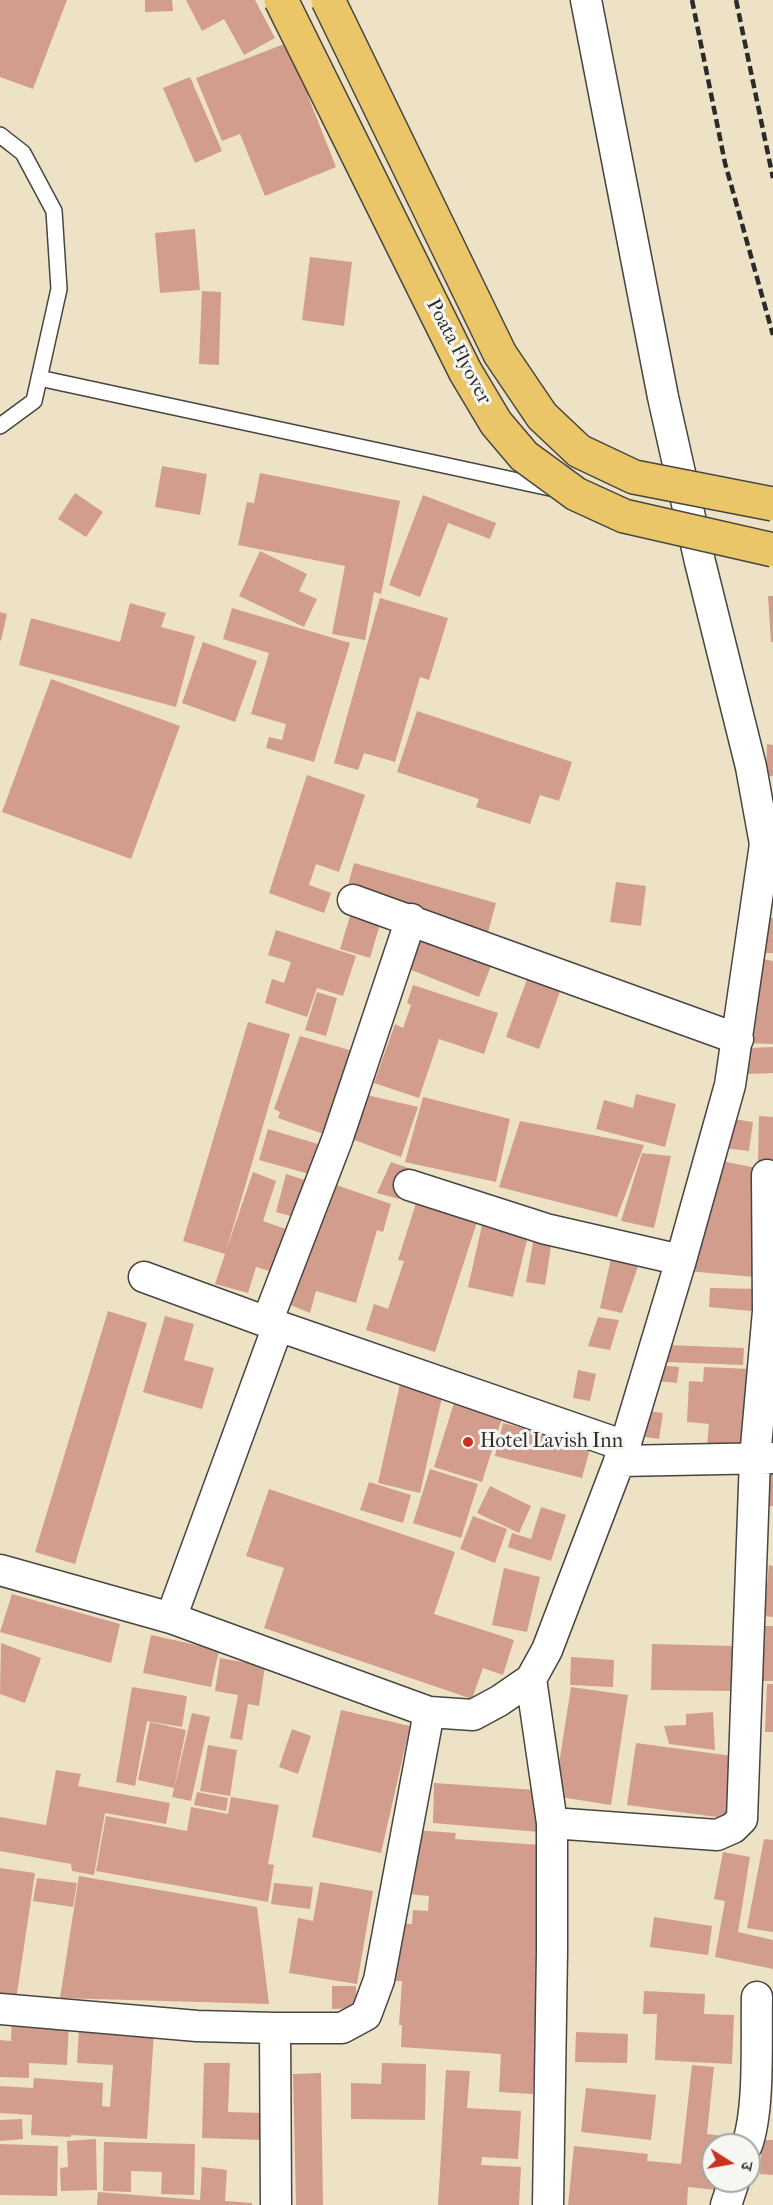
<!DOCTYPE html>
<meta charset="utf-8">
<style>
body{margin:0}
#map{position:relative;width:773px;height:2205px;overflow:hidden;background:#ede2c5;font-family:"IM FELL French Canon","Noto Serif Devanagari",serif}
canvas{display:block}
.north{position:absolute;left:701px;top:2133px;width:60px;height:60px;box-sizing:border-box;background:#f6f6f2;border:2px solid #a5a5a2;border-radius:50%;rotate:101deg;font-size:16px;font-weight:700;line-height:24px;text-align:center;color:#2b2b2b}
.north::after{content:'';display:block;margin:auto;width:21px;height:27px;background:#c8321e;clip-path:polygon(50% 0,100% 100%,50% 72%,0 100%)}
</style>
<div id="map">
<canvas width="773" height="2205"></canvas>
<div class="north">उ</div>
</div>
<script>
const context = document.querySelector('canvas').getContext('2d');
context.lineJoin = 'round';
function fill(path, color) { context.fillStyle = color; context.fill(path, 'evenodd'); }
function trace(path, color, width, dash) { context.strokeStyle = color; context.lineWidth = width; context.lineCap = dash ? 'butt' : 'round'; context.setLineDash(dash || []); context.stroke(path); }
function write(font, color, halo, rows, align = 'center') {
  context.font = font + ' "IM FELL French Canon",serif'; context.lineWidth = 6; context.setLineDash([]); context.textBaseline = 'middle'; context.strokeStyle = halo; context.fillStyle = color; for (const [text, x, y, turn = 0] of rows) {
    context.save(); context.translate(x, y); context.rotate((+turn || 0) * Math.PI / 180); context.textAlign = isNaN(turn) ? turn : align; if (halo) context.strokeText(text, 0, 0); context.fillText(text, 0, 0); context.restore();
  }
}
fill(new Path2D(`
 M0 0H67L33 89 0 77Z
 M145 0H172L173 11 145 12Z
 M186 0H255L275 38 244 55 224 19 202 31Z
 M297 39 315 94 308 96 336 167 265 196 240 134 222 141 196 78Z
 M190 77 222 151 195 163 163 88Z
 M195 229 200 290 160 293 155 233Z
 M310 257 352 262 344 326 302 320Z
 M202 291 221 292 219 365 199 364Z
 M162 466 207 474 200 515 155 507Z
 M260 473 400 501 381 594 374 592 365 640 332 634 345 566 238 545 247 502 254 503Z
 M75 493 103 512 86 537 58 519Z
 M423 495 496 523 490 539 448 523 420 597 389 585Z
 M260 551 307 574 299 591 317 599 304 627 239 596Z
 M768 596H773V642H771Z
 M380 598 448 618 429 680 420 677 395 762 364 753 358 770 334 763Z
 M130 603 166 613 161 627 195 636 176 707 19 665 31 618 120 642Z
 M232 608 350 643 314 762 266 748 269 737 282 740 286 724 251 714 269 653 223 639Z
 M0 612 7 614 1 641 0 640Z
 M203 642 257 661 235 722 182 703Z
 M51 679 180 726 131 859 2 812Z
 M417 711 572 762 559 801 540 795 530 824 476 807 479 799 397 772Z
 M767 744 773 745V776H766Z
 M307 775 365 795 339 872 316 864 309 885 331 893 324 913 269 893Z
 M354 863 496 903 487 936 346 893Z
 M616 882 646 886 641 926 610 922Z
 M351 913 381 921 370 958 340 949Z
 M765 917 773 918V953H764Z
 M419 929 494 958 479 997 404 967Z
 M276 930 356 956 343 996 317 988 307 1017 265 1003 272 979 284 983 291 962 268 955Z
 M754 957 773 961V1044L748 1043Z
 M529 974 562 986 539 1049 506 1037Z
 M413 985 498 1013 484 1054 439 1039 419 1098 374 1083 395 1024 403 1028 411 1005 407 1003Z
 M317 992 337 998 326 1036 305 1030Z
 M248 1022 290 1034 226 1251 253 1172 276 1181 263 1221 294 1232 271 1292 263 1289 269 1271 256 1267 248 1293 215 1284 225 1254 183 1241Z
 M300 1036 360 1053 332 1137 278 1118 280 1112 274 1109Z
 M773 1047V1073L747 1074 748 1048Z
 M358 1093 418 1107 401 1157 343 1136Z
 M636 1094 676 1104 665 1147 596 1129 604 1100 633 1108Z
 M423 1097 510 1119 496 1182 405 1162Z
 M759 1116 773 1117V1162L758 1161Z
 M727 1118 753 1122 749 1151 724 1148Z
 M520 1121 644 1145 617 1217 499 1187Z
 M268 1129 328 1147 320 1177 259 1160Z
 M642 1153 671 1156 654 1228 621 1221Z
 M722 1161 761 1169 755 1277 687 1271Z
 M391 1162 411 1169 399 1199 377 1193Z
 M286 1174 311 1182 301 1219 276 1212Z
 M322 1180 391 1204 383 1232 377 1230 356 1303 316 1291 310 1313 281 1301Z
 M416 1203 477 1222 435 1352 366 1330 374 1304 388 1309 404 1261 398 1260Z
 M483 1221 529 1232 513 1297 468 1287Z
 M534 1237 552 1240 545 1285 526 1282Z
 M614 1245 643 1252 622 1313 600 1308Z
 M710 1288 766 1289 762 1312 709 1307Z
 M108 1311 147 1323 75 1564 35 1552Z
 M165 1316 194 1324 184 1360 214 1368 202 1409 143 1392Z
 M598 1317 619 1320 610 1350 588 1346Z
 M667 1345 744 1348 743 1365 666 1362Z
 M658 1365 679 1367 677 1383 656 1381Z
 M704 1367 751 1369 748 1446 707 1445 709 1424 687 1422 689 1381 703 1382Z
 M578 1370 596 1374 590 1401 573 1398Z
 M400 1384 443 1393 420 1493 378 1483Z
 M454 1403 502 1418 482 1482 434 1467Z
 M648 1411 663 1413 659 1439 645 1437Z
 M503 1423 591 1445 582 1478 495 1456Z
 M769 1464H773V1506H767Z
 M430 1469 478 1484 461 1538 413 1523Z
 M369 1482 411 1495 403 1523 360 1510Z
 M490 1486 531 1506 519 1533 477 1513Z
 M269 1489 455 1552 434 1614 514 1640 503 1675 483 1668 472 1699 264 1628 284 1568 246 1556Z
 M541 1507 566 1515 551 1561 508 1547 512 1533 531 1539Z
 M473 1516 507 1529 495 1563 460 1549Z
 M769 1565 773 1566V1617L764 1616Z
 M504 1568 540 1577 527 1632 492 1625Z
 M12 1594 120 1624 111 1663 0 1632Z
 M757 1626H773V1681H757Z
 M151 1635 219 1650 211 1687 143 1673Z
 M1 1643 41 1658 25 1703 0 1694Z
 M652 1644 734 1646 733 1691 651 1690Z
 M571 1657 614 1660 613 1687 570 1685Z
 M220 1658 265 1666 259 1706 248 1704 242 1740 230 1738 238 1695 215 1691Z
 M767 1684H773V1732H765Z
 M132 1687 187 1696 182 1727 147 1721 135 1786 116 1782Z
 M571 1687 628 1695 611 1805 554 1796Z
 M341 1710 410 1726 381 1853 312 1837Z
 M713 1712 715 1750 669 1744 664 1726 686 1725V1714Z
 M192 1713 210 1717 191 1801 172 1797Z
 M150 1722 186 1730 174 1788 138 1780Z
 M292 1729 311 1736 298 1774 279 1767Z
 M636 1743 740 1757 732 1819 627 1805Z
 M208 1745 237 1750 230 1796 200 1791Z
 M56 1770 81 1774 78 1786 170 1803 166 1824 105 1813 94 1875 72 1871 71 1864 0 1851V1817L46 1825Z
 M434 1783 536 1790 539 1832 433 1823Z
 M197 1792 228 1798 226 1811 194 1805Z
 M231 1797 279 1805 268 1864 274 1865 268 1902 96 1871 106 1816 187 1831 191 1807 228 1814Z
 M414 1830 456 1833 455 1839 541 1845 547 1882 533 2094 499 2092 501 2054 401 2047 402 2025H399L402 1981H395L399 1923 412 1924 413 1910 428 1911 429 1896 409 1894Z
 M764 1839 773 1840V1932L747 1928Z
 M723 1852 750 1857 738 1932 773 1940V1969L715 1957 725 1901 714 1899Z
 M0 1868 35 1873 16 2000 0 1999Z
 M79 1876 257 1907 269 2004 60 1998Z
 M37 1878 77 1883 73 1907 33 1901Z
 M320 1882 373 1891 357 1984 289 1973 298 1918 313 1921Z
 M274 1883 313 1887 310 1909 271 1904Z
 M654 1917 712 1926 708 1955 650 1947Z
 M332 1986H356V2008L332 2009Z
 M644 1991 705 1994 704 2014 734 2015 732 2064 655 2060 657 2014H643Z
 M12 2018 69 2021 67 2065 29 2063V2078L0 2077V2040L11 2041Z
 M79 2028 154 2032 147 2139 71 2135V2137L31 2135 32 2115 0 2113V2086L33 2088 34 2078 103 2083 102 2106 110 2107 113 2065 77 2063Z
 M576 2032 628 2034 627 2063 575 2062Z
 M204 2063H230L228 2112 264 2113 263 2140 202 2138Z
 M382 2063 426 2064 425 2120 351 2119V2083L381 2084Z
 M692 2065 714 2067 707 2134 722 2136 721 2145H713V2181H717L716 2190 688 2187 687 2205H568L574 2146 648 2154 647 2161 681 2164Z
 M446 2070 470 2071 467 2108 521 2111 518 2159 482 2157 481 2165 521 2167 519 2205H438Z
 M321 2073 323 2205H296L293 2074Z
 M586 2088 656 2095 651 2140 581 2132Z
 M22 2119 23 2139 0 2141V2120Z
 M96 2139 97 2190 61 2191 60 2168 68 2167 67 2141Z
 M762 2140H773V2175L760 2174Z
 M104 2142 195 2144 194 2195 161 2194 162 2172 131 2171V2192L103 2191Z
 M0 2144 58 2146 57 2196 0 2195Z
 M202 2167 227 2170 225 2201 252 2203V2205H97L98 2192 200 2200Z`), '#d39d8d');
const service = new Path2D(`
 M0 135 23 153 54 211 59 289 34 401 0 426
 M39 378 555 489`);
const minor = new Path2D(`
 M353 900 738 1039
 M409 1185 546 1229 681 1260
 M144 1277 278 1326 625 1446
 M267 1322 337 1140 411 919
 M619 1461 773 1458
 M0 1570 171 1618 429 1712 473 1715 499 1701 531 1679 547 1650 625 1446 681 1260 730 1085 765 844 751 767 700 562 663 397 586 0
 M171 1618 278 1326
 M531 1679 552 1823V1952L548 2205
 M552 1823 717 1835 733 1828 742 1819 755 1458 768 1311 767 1175
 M0 2009 197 2026 275 2028H342L366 2015 379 1980 429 1712
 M275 2028 276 2205
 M747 2145C760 2108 756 2038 757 1997
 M726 2205 734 2181`);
trace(service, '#484642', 18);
trace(minor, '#484642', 33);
trace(service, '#fff', 15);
trace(minor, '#fff', 30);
trace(new Path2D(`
 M692 0 725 163 773 335
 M736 0 773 178`), '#2b2b2b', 4.5, [9, 4.5]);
const trunkBridge = new Path2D(`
 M281 0 465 371 496 423 524 456 576 494 624 516 773 550
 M328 0 500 354 542 416 579 451 634 477 773 504`);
trace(trunkBridge, '#484642', 36, []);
trace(trunkBridge, '#eac669', 33);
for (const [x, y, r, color] of [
 [468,1442,6,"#c8321e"]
]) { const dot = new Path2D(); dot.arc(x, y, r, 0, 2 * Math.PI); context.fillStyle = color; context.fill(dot); trace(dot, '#f6f6f2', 2); }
write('20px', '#2b2b2b', '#f6f6f2', [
 ["Poata Flyover",458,352,62]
]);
write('20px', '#2b2b2b', '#f6f6f2', [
 ["Hotel Lavish Inn",480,1442]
], 'left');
</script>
